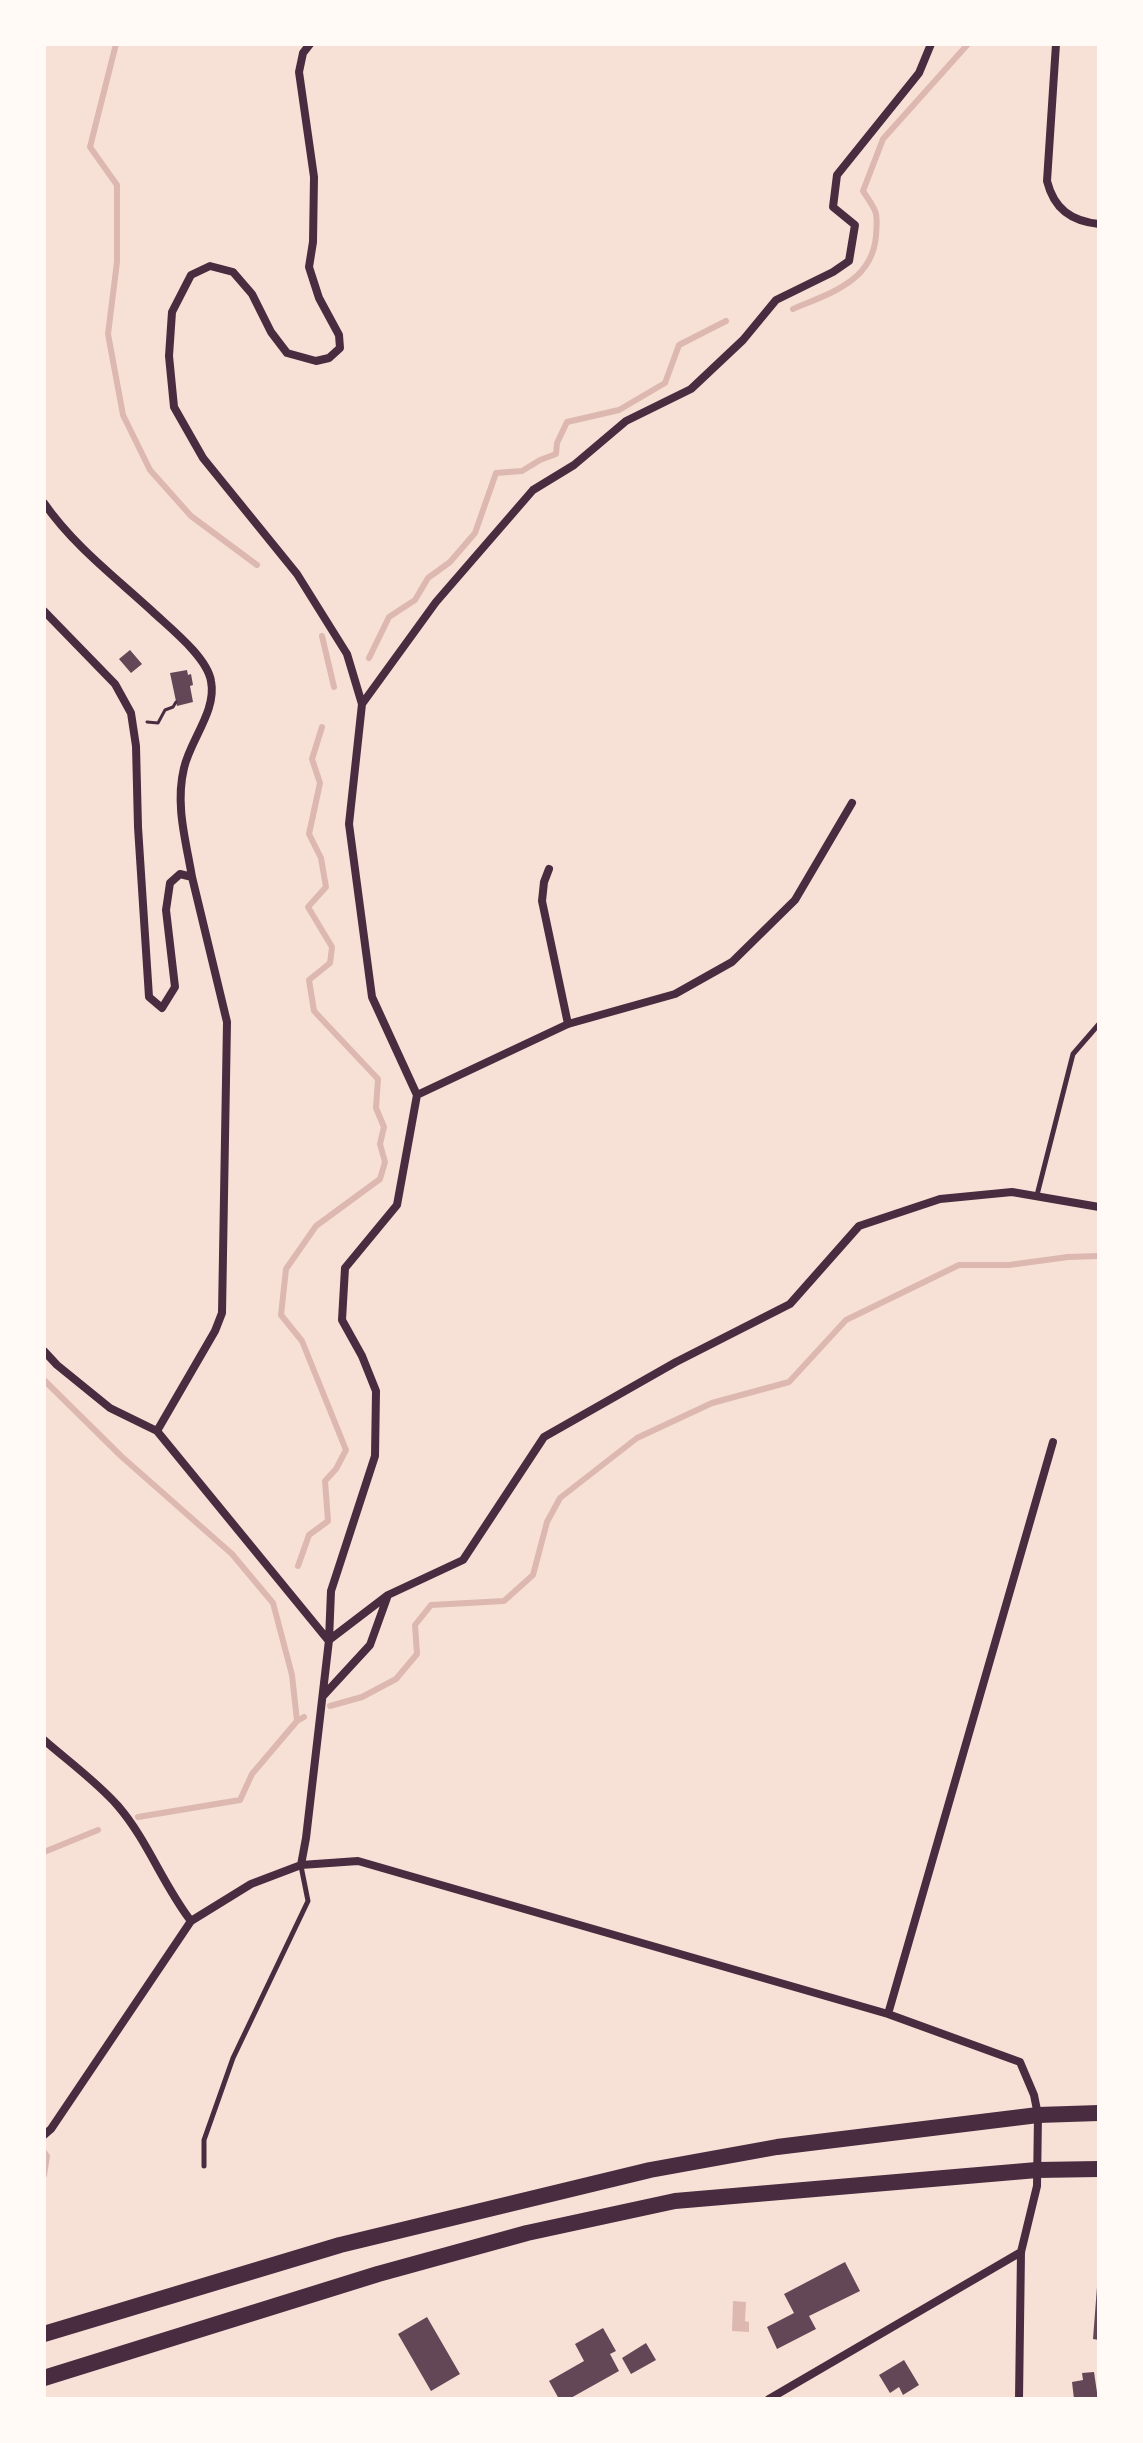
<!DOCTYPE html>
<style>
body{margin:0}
#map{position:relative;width:1143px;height:2443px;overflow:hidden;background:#f7e1d7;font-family:Ubuntu,sans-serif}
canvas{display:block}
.frame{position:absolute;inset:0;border:46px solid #fffaf5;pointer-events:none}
</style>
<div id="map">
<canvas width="1143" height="2443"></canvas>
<div class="frame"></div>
</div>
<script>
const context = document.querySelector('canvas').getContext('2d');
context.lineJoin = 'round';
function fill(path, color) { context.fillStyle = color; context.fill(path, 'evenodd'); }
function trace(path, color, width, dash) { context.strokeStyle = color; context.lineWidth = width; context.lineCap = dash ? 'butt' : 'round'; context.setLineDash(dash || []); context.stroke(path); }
fill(new Path2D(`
 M733 2301 746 2302 745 2321 749 2322V2332L732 2331Z`), '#dcb8b0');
trace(new Path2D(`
 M116 44 90 147 117 185V262L108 334 123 415 150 470 191 516 257 565
 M793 309C830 293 872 282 876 236 878 211 877 212 863 191L883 139 968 44
 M322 636 334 687
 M369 658 389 617 415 600 428 578 450 562 475 533 496 473 522 471 540 460 556 454 557 443 567 422 619 410 665 383 679 345 726 321
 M44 1380 121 1456 232 1554 273 1603 292 1675 297 1721
 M298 1566 309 1535 328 1521 325 1481 336 1469 346 1450 302 1341 281 1315 286 1269 316 1226 380 1179 385 1162 380 1144 384 1127 376 1108 378 1079 314 1011 309 980 330 963 332 947 308 907 326 887 321 858 309 834 320 783 312 759 322 727
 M330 1706 362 1697 396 1679 417 1654 415 1625 431 1605 504 1601 533 1575 547 1522 560 1498 637 1438 712 1403 789 1382 846 1320 959 1265H1009L1068 1257 1099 1256
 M138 1817 240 1800 252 1774 297 1721 304 1717
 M44 1852 98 1830
 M44 2152 47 2156 44 2175`), '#dcb8b0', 6);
fill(new Path2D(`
 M130 650 142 664 131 673 119 659Z
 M187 670 188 675 191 674 193 685 190 686 193 702 177 706 170 673Z
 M845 2262 860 2291 809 2316 816 2329 777 2349 767 2327 794 2313 784 2294Z
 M1097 2287H1099V2340L1093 2339Z
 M427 2317 460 2374 431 2391 398 2334Z
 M603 2328 616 2351 610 2354 619 2371 569 2399H559L549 2381 584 2361 575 2344Z
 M646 2343 656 2360 631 2374 622 2358Z
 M904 2360 919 2385 903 2395 899 2387 890 2393 879 2375Z
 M1094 2372 1098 2399H1074L1072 2382 1083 2380 1082 2373Z`), '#644757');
trace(new Path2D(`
 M147 722 158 723 165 710 173 707 176 702`), '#4a2c40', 3);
trace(new Path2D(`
 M1037 1195 1073 1054 1099 1024
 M204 2166V2140L233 2058 308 1901 301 1866`), '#4a2c40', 5);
trace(new Path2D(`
 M310 44 303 53 299 72 314 177 313 242 309 267 319 298 339 335 340 348 329 358 316 361 287 353 271 332 252 294 233 272 210 266 191 275 172 312 169 356 174 407 203 458 297 574 347 654 362 704
 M1056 44 1047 181C1054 209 1071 221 1099 224
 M44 503C73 545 115 577 152 611 170 628 207 657 211 681 217 711 190 740 184 768 175 805 186 841 192 877
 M44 611 115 684 131 713 136 746 138 827 149 997 162 1008 175 987 166 910 170 883 180 874 192 877 227 1022 222 1313 215 1331 157 1431
 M549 869 544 882 542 901 568 1024
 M417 1095 568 1024 675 994 732 962 795 900 852 803
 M44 1351 57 1365 110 1408 157 1431 328 1640
 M329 1640 331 1591 375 1456 376 1391 362 1356 342 1320 345 1268 397 1205 417 1095 372 997 349 824 362 704 436 602 533 490 574 465 626 421 691 389 743 340 776 300 833 272 849 261 855 225 833 207 837 175 919 73 931 44
 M323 1696 370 1645 388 1595
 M44 1740C68 1761 97 1782 118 1806 148 1841 163 1885 191 1921
 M301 1865 306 1838 329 1640 388 1595 463 1560 544 1437 676 1362 790 1304 859 1226 940 1199 1012 1192 1099 1207
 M888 2014 1053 1442
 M44 2135 51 2129 191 1921 251 1884 301 1865 358 1861 888 2014 1020 2062 1034 2095 1038 2115 1037 2186 1021 2252 1019 2399
 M769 2399 1021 2252`), '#4a2c40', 8);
trace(new Path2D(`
 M44 2334 340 2245 650 2170 777 2147 1038 2115 1099 2113
 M44 2378 378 2274 527 2233 675 2201 1037 2170 1099 2169`), '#4a2c40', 16);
</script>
